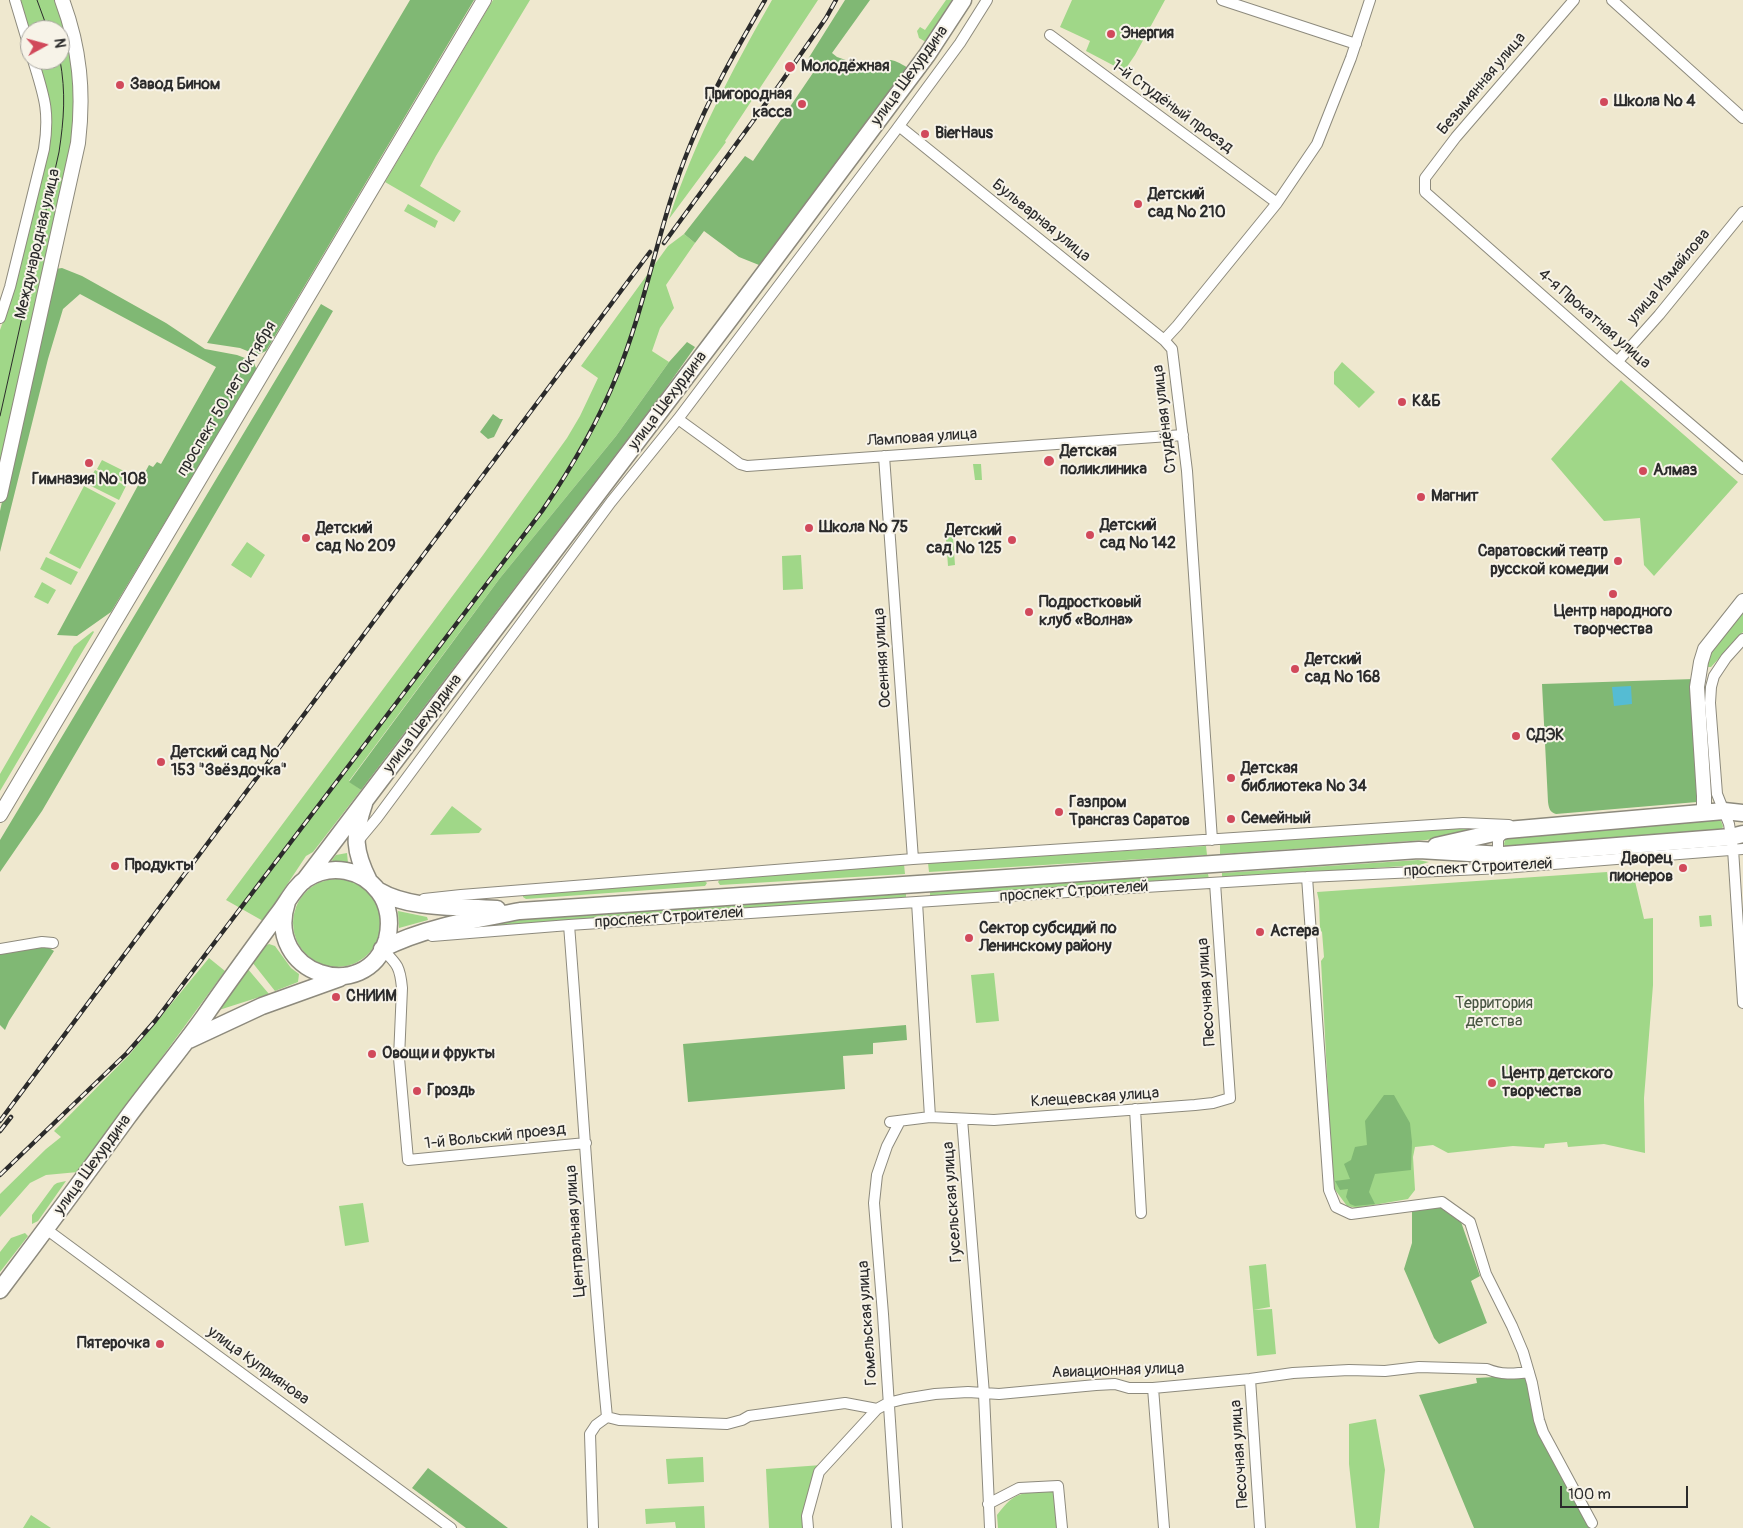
<!DOCTYPE html>
<meta charset="utf-8">
<style>
body{margin:0}
#map{position:relative;width:1743px;height:1528px;overflow:hidden;background:#efe8cf;font-family:Pangolin,sans-serif}
canvas{display:block}
.north{position:absolute;left:20px;top:20px;width:50px;height:50px;box-sizing:border-box;background:#f7f3e8;border:1px solid #a5a39c;border-radius:50%;rotate:83deg;font-size:14px;font-weight:700;line-height:20px;text-align:center;color:#2b2b2b}
.north::after{content:'';display:block;margin:auto;width:18px;height:22px;background:#d1495b;clip-path:polygon(50% 0,100% 100%,50% 72%,0 100%)}
.scale{position:absolute;left:1560px;top:1486px;width:128px;height:22px;box-sizing:border-box;border:2px solid #2b2b2b;border-top:0;padding-left:6px;font-size:15px;line-height:18px;white-space:nowrap;color:#2b2b2b;-webkit-text-stroke:4px #f7f3e8;paint-order:stroke}
</style>
<div id="map">
<canvas width="1743" height="1528"></canvas>
<div class="north">N</div>
<div class="scale">100 m</div>
</div>
<script>
const context = document.querySelector('canvas').getContext('2d');
context.lineJoin = 'round';
function fill(path, color) { context.fillStyle = color; context.fill(path, 'evenodd'); }
function trace(path, color, width, dash) { context.strokeStyle = color; context.lineWidth = width; context.lineCap = dash ? 'butt' : 'round'; context.setLineDash(dash || []); context.stroke(path); }
function write(font, color, halo, rows, align = 'center') {
  context.font = font + ' Pangolin,sans-serif'; context.lineWidth = 4; context.setLineDash([]); context.textBaseline = 'middle'; context.strokeStyle = halo; context.fillStyle = color; for (const [text, x, y, turn = 0] of rows) {
    context.save(); context.translate(x, y); context.rotate((+turn || 0) * Math.PI / 180); context.textAlign = isNaN(turn) ? turn : align; if (halo) context.strokeText(text, 0, 0); context.fillText(text, 0, 0); context.restore();
  }
}
fill(new Path2D(`
 M19 0H54L59 12 64 16 70 39 77 115 0 482V330L8 308 48 151C55 113 49 96 38 60H60V30H30V35Z
 M493 0H530L436 156 420 186 461 211 454 222 385 182Z
 M772 0H818L725 141 726 142 669 219C694 142 732 70 772 0Z
 M946 0H952L926 42 919 38 917 31 920 27 925 30Z
 M1072 0H1165L1135 55 1124 71 1086 51 1090 41 1060 27Z
 M408 204 438 221 435 228 404 211Z
 M684 234 695 243 666 285 674 308 660 328 652 351 669 362 616 436 500 578 349 781 361 790 313 852 306 856 263 921 226 900 483 555 567 438 580 416 598 378 581 366 668 246Z
 M1342 362 1375 392 1359 408 1334 384V372Z
 M1621 380 1738 482 1654 576 1644 565 1640 518 1604 521 1551 459Z
 M102 460 126 472 123 482 97 469Z
 M973 464H981L982 480H975Z
 M95 470 126 486 119 500 87 484Z
 M84 486 116 503 80 569 49 553Z
 M945 525H952L955 565 948 566Z
 M247 542 265 555 251 578 231 565Z
 M801 555 803 589 783 590 782 556Z
 M46 557 78 572 71 585 40 569Z
 M42 582 56 590 48 604 34 597Z
 M1743 612V632L1711 667H1705L1711 650Z
 M93 631 94 632 0 791V774L74 646Z
 M452 806 482 829 479 833 430 835Z
 M1717 820 1721 821 1723 826 1722 830 1506 849 1504 844 1505 840 1509 837Z
 M1462 827 1483 828 1462 834 1426 840 1220 854V844Z
 M1206 846 1207 855 929 872 928 863Z
 M347 853 348 863 333 862 332 860 336 855Z
 M1418 860 1429 862 1419 865 1222 878V873Z
 M904 864 905 874 720 885 718 882 720 879Z
 M1607 872 1608 879 1634 877 1644 919 1653 918V985L1644 1098 1645 1153 1604 1144 1568 1147 1567 1142 1545 1144 1544 1148 1513 1146 1448 1153 1433 1145 1415 1147 1413 1157 1415 1190 1408 1199 1356 1208 1347 1206 1333 1187 1321 961 1324 957 1322 932 1320 930 1319 901 1317 892Z
 M1208 874 1209 879 930 896V890Z
 M293 923a44 44 0 1 1 88 0a44 44 0 1 1-88 0Z
 M704 880 707 883 705 886 526 899 523 897V895Z
 M906 891V898L489 927 487 924 527 918Z
 M398 911 427 917 428 920 399 928Z
 M1711 915 1712 926 1700 927 1699 916Z
 M269 944 275 946 291 968 299 974 298 982 275 991 252 962 265 946Z
 M209 958 225 971 78 1172 46 1175 30 1183 0 1217V1194L46 1149 61 1137 54 1131 130 1054Z
 M247 968 269 994 219 1010V1009Z
 M994 973 999 1021 976 1023 971 975Z
 M66 1181 38 1221 32 1224V1215L54 1185 57 1183Z
 M363 1203 369 1242 345 1246 339 1206Z
 M25 1233 28 1236 0 1272V1252L11 1238Z
 M1266 1264 1270 1307 1253 1310 1249 1266Z
 M1272 1309 1276 1354 1257 1356 1253 1310Z
 M1376 1419 1385 1470 1379 1528H1356L1349 1464V1424Z
 M703 1457 704 1482 668 1484 666 1459Z
 M822 1465 805 1528H769L766 1469Z
 M1050 1490 1054 1491 1061 1528H998L997 1515C1016 1490 1021 1494 1050 1490Z
 M704 1506 705 1528H676L675 1522 646 1524 645 1509Z
 M31 1515 51 1528H23Z`), '#a0d788');
fill(new Path2D(`
 M410 0H474L266 351 257 355 240 348 207 343Z
 M845 0H870L832 53 837 57 870 68C887 58 890 57 908 68L759 265 739 257 704 231 695 243 684 234 745 156 753 161 817 67 808 59Z
 M62 268 82 276 166 323 205 349 237 355 253 361 256 368V371L111 612 77 636 57 635 149 465 153 467 157 462 161 464 216 367 80 294 63 309 48 359 0 552V511L52 273 55 269Z
 M321 304 333 311 42 811 0 872V840Z
 M687 342 695 347 664 391 361 790 349 782 500 578 616 436 669 362Z
 M493 414 500 419H503L494 437 488 439 480 432Z
 M1694 679 1699 799 1697 802 1556 814C1550 812 1549 809 1548 802L1542 684Z
 M46 946 54 951 9 1021 5 1030 0 1025V953Z
 M906 1025 907 1040 873 1043V1054L843 1056 845 1089 688 1102 683 1044Z
 M1384 1095H1394L1410 1123 1412 1142 1411 1170 1375 1174 1369 1192 1375 1204 1355 1206 1350 1204 1346 1197 1348 1189 1340 1190 1335 1181 1350 1179 1344 1164 1351 1160 1355 1147 1367 1145 1365 1121Z
 M1443 1207 1460 1219 1480 1276 1471 1281 1487 1323 1439 1344 1434 1338 1404 1269 1412 1243V1211L1419 1208Z
 M1532 1375 1544 1429 1594 1528H1474L1419 1395 1477 1383 1476 1378Z
 M428 1468 508 1528H466L412 1488Z`), '#80b874');
fill(new Path2D(`
 M1631 686 1632 704 1614 706 1612 687Z`), '#55bcd3');
const street = new Path2D(`
 M15 0 30 50
 M1222 0 1356 44
 M1574 0 1456 137 1425 178V192L1613 358 1743 469
 M1612 0 1743 118
 M1050 35 1277 203
 M899 126 1164 340
 M0 318 10 287 44 149C50 111 44 96 33 60
 M1618 361 1659 315 1743 212
 M678 419 740 464 747 466 1183 435
 M884 456 913 859
 M1743 639 1726 658 1714 676 1711 687 1710 703 1717 794 1729 824 1733 849 1743 1003
 M1212 840 1187 471 1172 349 1164 340 1177 326 1277 203 1317 144 1351 58 1370 0
 M357 842 377 818 611 502 678 419 896 130 960 43 987 0
 M1503 859V855L1498 849V839L1506 830
 M1307 877 1329 1190 1336 1207 1351 1214 1442 1202 1470 1222 1486 1274 1512 1326 1523 1352 1532 1383 1539 1420 1543 1432 1592 1523
 M424 899 461 895 913 859 1463 823 1509 825
 M917 902 930 1117
 M569 925C582 1089 591 1253 607 1417
 M432 936 569 925 1113 889 1307 877 1503 868 1743 849
 M0 949 42 942 53 943
 M382 949C397 964 400 966 402 988L399 1058 408 1160 586 1143
 M1135 1109 1141 1213
 M962 1119 984 1394 990 1528
 M890 1122 930 1117 994 1120 1195 1105 1213 1103 1230 1098 1215 883
 M46 1229 451 1528
 M1250 1379 1260 1528
 M1153 1388 1164 1528
 M607 1417 619 1420 727 1424 742 1420 749 1416 845 1403 877 1409 888 1403 904 1399 935 1394 968 1392 999 1394 1096 1385 1115 1384 1129 1388H1153L1250 1379 1293 1373 1349 1370 1385 1371 1419 1367 1487 1369C1501 1375 1514 1374 1529 1372
 M988 1504 1019 1488 1058 1486 1062 1528
 M593 1528 590 1434 596 1425 607 1417
 M808 1528 807 1516 819 1472 877 1409
 M897 1528 883 1314 874 1203 877 1175 887 1146 900 1121`);
const secondary = new Path2D(`
 M0 495 78 143C84 93 80 48 62 0
 M1702 813 1704 806V796L1697 687 1701 662 1705 649 1743 601
 M0 815 484 0`);
const primary = new Path2D(`
 M364 804C353 836 354 851 369 881
 M1436 846 1507 830 1724 811 1743 813
 M304 881 730 319 927 55 963 0
 M379 891C411 910 460 906 497 909
 M382 949C425 927 473 920 520 911L1419 850 1503 855 1731 837 1743 834
 M189 1040 262 1006 340 978
 M0 1290C43 1233 85 1176 127 1118 152 1084 179 1052 204 1017 228 982 253 948 278 914 287 903 294 887 306 879 331 863 362 869 379 892 389 905 391 923 387 939 366 1007 263 974 287 902`);
trace(street, '#8d8a7d', 12);
trace(secondary, '#8d8a7d', 16);
trace(primary, '#8d8a7d', 19);
trace(street, '#fff', 10);
trace(secondary, '#fff', 14);
trace(primary, '#fff', 16);
trace(new Path2D(`
 M37 0 48 30
 M0 416 59 152C64 119 66 93 60 60`), '#2b2b2b', 1);
const rail = new Path2D(`
 M664 243 780 84 826 18 836 0
 M0 1121 650 252
 M0 1131 11 1117
 M0 1175 127 1053 155 1021 542 511C572 467 597 425 617 375 647 302 659 222 689 148 709 97 737 48 765 0`);
trace(rail, '#2b2b2b', 4.5);
trace(rail, '#f7f3e8', 2.5, [8]);
for (const [x, y, r, color] of [
 [1111,34,5,"#d1495b"],
 [790,67,6,"#d1495b"],
 [120,85,5,"#d1495b"],
 [1604,102,5,"#d1495b"],
 [802,104,5,"#d1495b"],
 [925,134,5,"#d1495b"],
 [1138,204,5,"#d1495b"],
 [1402,402,5,"#d1495b"],
 [1049,461,6,"#d1495b"],
 [89,463,5,"#d1495b"],
 [1643,471,5,"#d1495b"],
 [1421,497,5,"#d1495b"],
 [809,528,5,"#d1495b"],
 [1090,535,5,"#d1495b"],
 [306,538,5,"#d1495b"],
 [1012,540,5,"#d1495b"],
 [1618,561,5,"#d1495b"],
 [1613,594,5,"#d1495b"],
 [1029,612,5,"#d1495b"],
 [1295,669,5,"#d1495b"],
 [1516,736,5,"#d1495b"],
 [161,762,5,"#d1495b"],
 [1231,778,5,"#d1495b"],
 [1059,812,5,"#d1495b"],
 [1231,819,5,"#d1495b"],
 [115,866,5,"#d1495b"],
 [1683,868,5,"#d1495b"],
 [1260,932,5,"#d1495b"],
 [969,938,5,"#d1495b"],
 [336,997,5,"#d1495b"],
 [372,1054,5,"#d1495b"],
 [1492,1083,5,"#d1495b"],
 [417,1091,5,"#d1495b"],
 [160,1344,5,"#d1495b"]
]) { const dot = new Path2D(); dot.arc(x, y, r, 0, 2 * Math.PI); context.fillStyle = color; context.fill(dot); trace(dot, '#f7f3e8', 2); }
write('bold 16px', '#2b2b2b', '#f7f3e8', [
 ["Энергия",1121,34],
 ["Молодёжная",801,67],
 ["Завод Бином",130,85],
 ["Пригородная",792,95,"right"],
 ["касса",792,113,"right"],
 ["Школа № 4",1614,102],
 ["BierHaus",935,134],
 ["Детский",1148,195],
 ["сад № 210",1148,213],
 ["К&Б",1412,402],
 ["Детская",1060,452],
 ["поликлиника",1060,470],
 ["Алмаз",1653,471],
 ["Гимназия № 108",89,480,"center"],
 ["Магнит",1431,497],
 ["Детский",1100,526],
 ["сад № 142",1100,544],
 ["Школа № 75",819,528],
 ["Детский",316,529],
 ["сад № 209",316,547],
 ["Детский",1002,531,"right"],
 ["сад № 125",1002,549,"right"],
 ["Саратовский театр",1608,552,"right"],
 ["русской комедии",1608,570,"right"],
 ["Подростковый",1039,603],
 ["клуб «Волна»",1039,621],
 ["Центр народного",1613,612,"center"],
 ["творчества",1613,630,"center"],
 ["Детский",1305,660],
 ["сад № 168",1305,678],
 ["СДЭК",1526,736],
 ["Детский сад №",171,753],
 ["153 \"Звёздочка\"",171,771],
 ["Детская",1241,769],
 ["библиотека № 34",1241,787],
 ["Газпром",1069,803],
 ["Трансгаз Саратов",1069,821],
 ["Семейный",1241,819],
 ["Дворец",1673,859,"right"],
 ["пионеров",1673,877,"right"],
 ["Продукты",125,866],
 ["Сектор субсидий по",979,929],
 ["Ленинскому району",979,947],
 ["Астера",1270,932],
 ["СНИИМ",346,997],
 ["Овощи и фрукты",382,1054],
 ["Центр детского",1502,1074],
 ["творчества",1502,1092],
 ["Гроздь",427,1091],
 ["Пятерочка",150,1344,"right"]
], 'left');
write('16px', '#2b2b2b', '#f7f3e8', [
 ["улица Шехурдина",910,76,-54],
 ["Безымянная улица",1482,84,-50],
 ["1-й Студёный проезд",1172,107,36],
 ["Бульварная улица",1041,221,39],
 ["Международная улица",38,244,-77],
 ["улица Измайлова",1669,277,-50],
 ["4-я Прокатная улица",1594,319,41],
 ["проспект 50 лет Октября",227,399,-59],
 ["улица Шехурдина",668,401,-53],
 ["Студёная улица",1165,419,-97],
 ["Ламповая улица",922,438,-4],
 ["Осенняя улица",883,658,-94],
 ["улица Шехурдина",423,724,-53],
 ["проспект Строителей",1478,868,-3],
 ["проспект Строителей",1074,892,-4],
 ["проспект Строителей",669,918,-4],
 ["Песочная улица",1207,992,-94],
 ["Клещевская улица",1095,1098,-4],
 ["1-й Вольский проезд",495,1137,-6],
 ["улица Шехурдина",93,1165,-54],
 ["Гусельская улица",953,1202,-94],
 ["Центральная улица",576,1231,-94],
 ["Гомельская улица",868,1323,-94],
 ["улица Куприянова",258,1366,36],
 ["Авиационная улица",1118,1371,-2],
 ["Песочная улица",1240,1454,-94]
]);
write('16px', '#485642', '#f7f3e8', [
 ["Территория",1494,1004],
 ["детства",1494,1022]
]);
</script>
